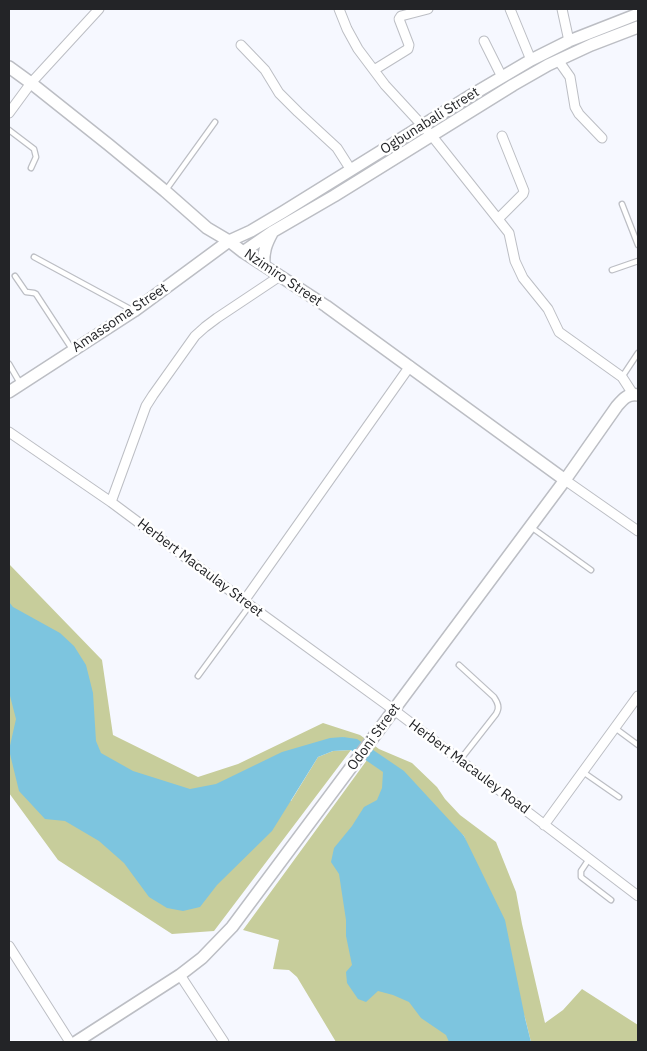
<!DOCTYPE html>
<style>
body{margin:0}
#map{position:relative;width:647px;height:1051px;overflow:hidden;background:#f6f8ff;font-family:"IBM Plex Sans",sans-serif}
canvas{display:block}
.frame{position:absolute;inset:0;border:10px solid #232427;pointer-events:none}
</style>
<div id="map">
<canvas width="647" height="1051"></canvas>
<div class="frame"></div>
</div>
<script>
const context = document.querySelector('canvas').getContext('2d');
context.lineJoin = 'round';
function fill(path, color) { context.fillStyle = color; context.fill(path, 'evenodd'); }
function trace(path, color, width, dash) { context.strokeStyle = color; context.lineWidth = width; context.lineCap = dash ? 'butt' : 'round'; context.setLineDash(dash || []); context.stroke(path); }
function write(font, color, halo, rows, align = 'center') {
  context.font = font + ' "IBM Plex Sans",sans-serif'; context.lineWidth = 5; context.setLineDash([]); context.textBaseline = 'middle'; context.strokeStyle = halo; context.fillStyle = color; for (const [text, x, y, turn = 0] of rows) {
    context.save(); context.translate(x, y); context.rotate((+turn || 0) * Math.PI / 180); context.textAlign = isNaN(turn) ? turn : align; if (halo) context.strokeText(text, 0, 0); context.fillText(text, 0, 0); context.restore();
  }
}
fill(new Path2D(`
 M9 564 102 660 113 735 198 777 238 764 323 723 360 735 379 749 412 763 437 787 445 799 460 815 496 842 516 892 522 924 545 1023 563 1010 582 989 638 1025V1042H531L525 1018 464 836 343 737 157 834 9 629Z
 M9 689 64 784 291 801 318 757 333 751 351 750 214 931 172 934 58 860 9 793Z
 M367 760 383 771 508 1042H336L297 977 289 970 273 969 279 940 243 930Z`), '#c7cd9b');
fill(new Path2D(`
 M9 602 13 607 60 633 74 646 86 665 93 693 96 741 101 753 133 771 190 789 216 784 282 752 330 738 343 737 357 739 404 771 464 836 505 920 525 1018 531 1042H449L446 1035 421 1018 409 1002 393 995 378 991 366 1002 358 999 347 983 346 972 352 965 346 936V920L339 874 331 862 334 848 352 826 364 807 377 800 382 788 383 772 351 750 333 751 318 757 272 831 217 885 200 907 183 911 167 908 149 897 124 863 99 841 65 821 45 819 19 791 9 750 16 719 9 692Z`), '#7dc5df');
const service = new Path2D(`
 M9 130 34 149 36 157 31 168
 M166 190 215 122
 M622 204 638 245
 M34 257 132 310
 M612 270 638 261
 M15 276 26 292 34 293 36 294 72 349
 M9 364 20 383
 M622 377 638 353
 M531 527 591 570
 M459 665 494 697C498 703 500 708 496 714L460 760
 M198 676 250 605
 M615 728 638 745
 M583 772 619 797
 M589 859 581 871V877L611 900`);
const minor = new Path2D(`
 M339 9 347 29 358 49 385 85 432 136 509 233 515 261 523 278 548 309 559 332 622 377 633 394
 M510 9 531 60
 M562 9 569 41
 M484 41 502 77
 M241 45 265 70 279 93 298 112 337 148 351 170
 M558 60 570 77 575 107 579 114 602 138
 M374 70 408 49 409 45 399 19 401 16 428 9
 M9 113 31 83 99 9
 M499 218 523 194 524 191 502 136
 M9 432 111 502 244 601 394 710 638 896
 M565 480 638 531
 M111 502 146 406 153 395 195 336 205 327 217 318 280 276
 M244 601 410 366
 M544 825 638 696
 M9 946 70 1042
 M180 975 224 1042`);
const tertiary = new Path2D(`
 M9 67 31 83 109 145 165 191 207 228 229 241 243 252 326 306 565 480
 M243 252 272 232 334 196 513 85 548 65 591 45 638 27
 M264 265C263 252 266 244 272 233
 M9 392 134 311 229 241 251 231 283 212 470 96 531 60 569 41 638 14
 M76 1042 180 975 202 958 232 927 565 480 617 406C623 399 628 393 638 395`);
trace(service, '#bcbec4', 7);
trace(minor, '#bcbec4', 11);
trace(tertiary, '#bcbec4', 14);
trace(service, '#fff', 4.5);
trace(minor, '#fff', 9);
trace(tertiary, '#fff', 11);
write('14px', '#232427', '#fff', [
 ["Ogbunabali Street",430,121,-32],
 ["Nzimiro Street",283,278,34],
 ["Amassoma Street",120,318,-34],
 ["Herbert Macaulay Street",200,568,37],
 ["Odoni Street",374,737,-54],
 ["Herbert Macauley Road",469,767,37]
]);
</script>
